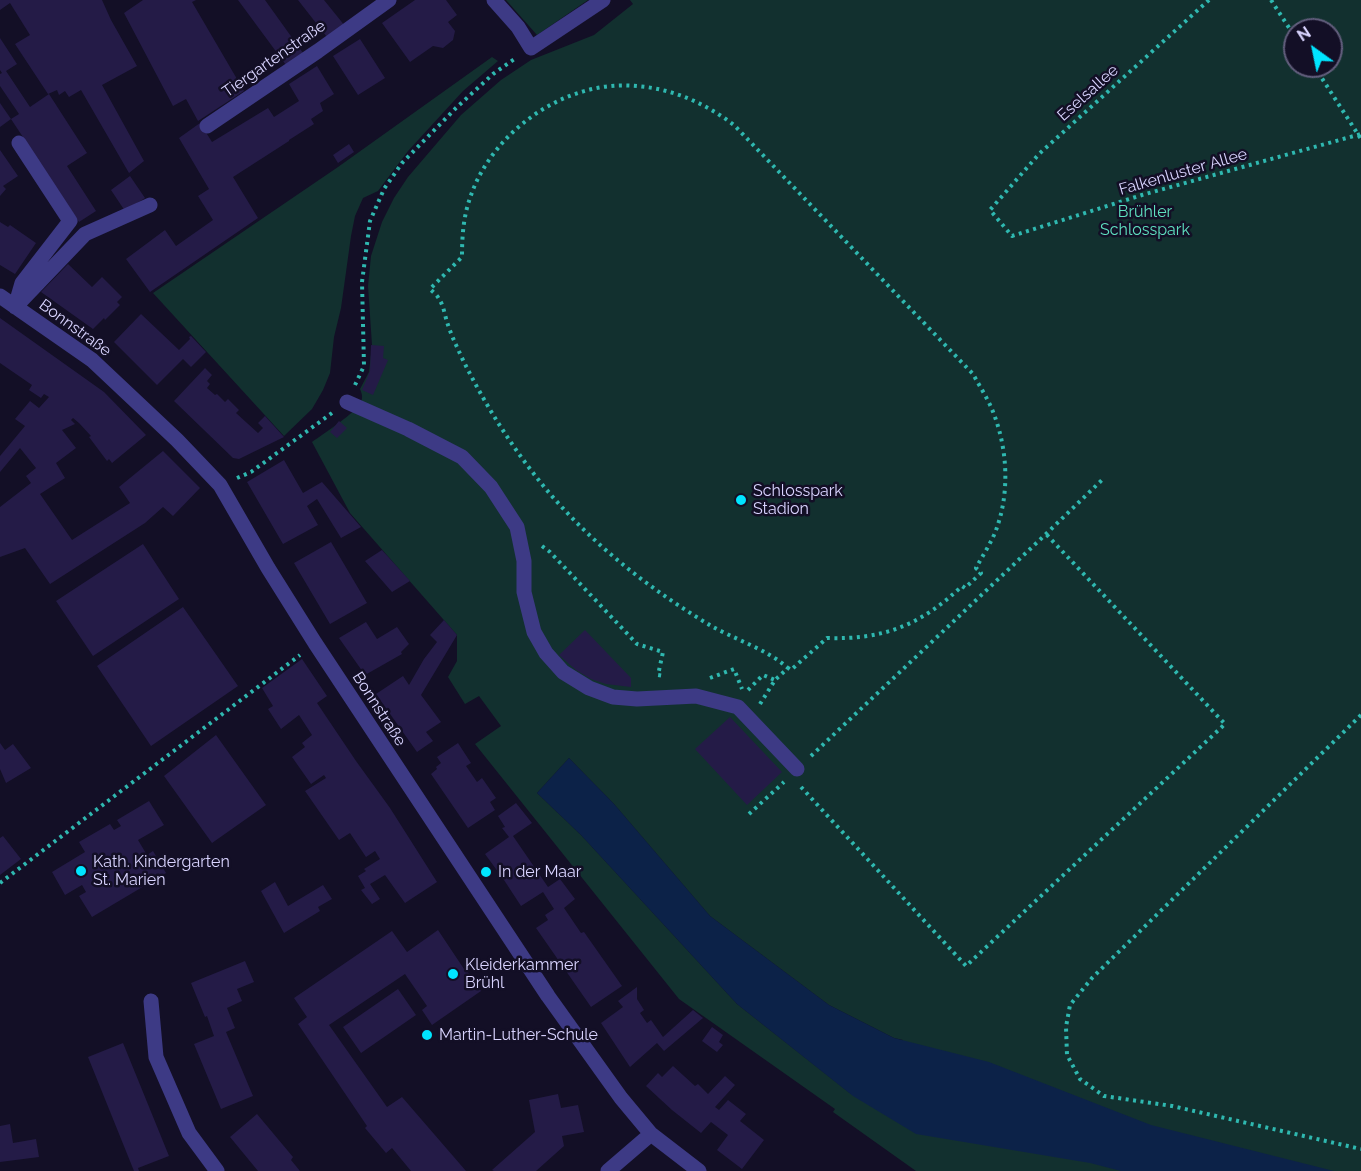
<!DOCTYPE html>
<meta charset="utf-8">
<style>
body{margin:0}
#map{position:relative;width:1361px;height:1171px;overflow:hidden;background:#130f26;font-family:Raleway,sans-serif}
canvas{display:block}
.north{position:absolute;left:1283px;top:18px;width:60px;height:60px;box-sizing:border-box;background:#130f26;border:2px solid #625e7d;border-radius:50%;rotate:327deg;font-size:16px;font-weight:700;line-height:24px;text-align:center;color:#d9d4ff}
.north::after{content:'';display:block;margin:auto;width:21px;height:27px;background:#00e5ff;clip-path:polygon(50% 0,100% 100%,50% 72%,0 100%)}
</style>
<div id="map">
<canvas width="1361" height="1171"></canvas>
<div class="north">N</div>
</div>
<script>
const context = document.querySelector('canvas').getContext('2d');
context.lineJoin = 'round';
function fill(path, color) { context.fillStyle = color; context.fill(path, 'evenodd'); }
function trace(path, color, width, dash) { context.strokeStyle = color; context.lineWidth = width; context.lineCap = dash ? 'butt' : 'round'; context.setLineDash(dash || []); context.stroke(path); }
function write(font, color, halo, rows, align = 'center') {
  context.font = font + ' Raleway,sans-serif'; context.lineWidth = 5; context.setLineDash([]); context.textBaseline = 'middle'; context.strokeStyle = halo; context.fillStyle = color; for (const [text, x, y, turn = 0] of rows) {
    context.save(); context.translate(x, y); context.rotate((+turn || 0) * Math.PI / 180); context.textAlign = isNaN(turn) ? turn : align; if (halo) context.strokeText(text, 0, 0); context.fillText(text, 0, 0); context.restore();
  }
}
fill(new Path2D(`
 M506 0H588L537 35Z
 M630 0H1361V1171H916L833 1112 835 1109 679 999 475 744 501 726 479 696 465 704 448 677 457 661V635L350 513 312 442C323 434 357 412 361 402 363 397 362 394 360 389L369 372 372 345 368 286 371 256 382 222 394 198 408 177 461 115 501 80 531 60 594 35 633 4ZM1295 30H1331V66H1295ZM569 758 614 804 710 916 829 1005 894 1038 903 1040 851 1094 737 1004 581 835 537 793Z
 M492 57 498 61 463 91 408 151 378 191 363 198 355 216 351 236 341 308 334 337 330 373 323 390 312 409 284 436 153 293 338 167Z`), '#12302f');
fill(new Path2D(`
 M569 758 614 804 710 916 829 1005 894 1038 989 1062 1151 1125 1334 1171H1121L1090 1163 916 1134 853 1096 737 1004 581 835 537 793Z`), '#0c2248');
fill(new Path2D(`
 M0 0H102L111 20 137 66 102 85 144 161 129 173 81 90 69 97 65 91 59 95 57 90 48 94 15 44 30 35 10 3 0 10Z
 M143 0H196L192 2 244 91 198 121 186 99 173 106 124 13Z
 M238 0H265L303 53 286 65Z
 M298 0H324L345 26 327 37Z
 M415 0H446L457 15 448 22 455 31 453 40 443 48 433 46 410 62 382 23Z
 M0 38 17 64 6 71 30 107 49 94 87 153 67 166 96 211 79 222 11 119 19 114 0 86V74L2 73 0 70Z
 M360 39 385 78 358 95 333 56Z
 M317 66 334 94 320 103 323 111 311 119 314 124 289 140V141L233 177 258 218 150 292 126 259 165 230 176 246 213 220 198 196 209 189 179 138 200 123 212 142 268 108 274 117 299 101 289 84Z
 M0 103 11 119 0 127Z
 M349 144 354 152 338 163 333 155Z
 M0 150 18 176 3 186 6 189 0 196Z
 M130 176 145 198 125 211 111 190Z
 M0 222 8 227 10 225 36 243 15 274 0 265Z
 M68 264 92 287 102 277 122 297 117 302 120 305 105 320 104 318 93 329 41 292Z
 M141 314 179 350 190 339 189 337 191 336 206 352 191 367 183 359 157 385 114 342Z
 M0 318 104 392 146 435 112 463 109 459 107 461 89 437 91 436 79 423 73 418 71 420 75 424 62 430 76 448 56 463 65 478 40 494 72 540 130 503 119 487 163 451 200 488 173 516 163 507 145 523 50 584 25 548 0 557V507L31 483 26 476 36 468 20 448 0 472V456L25 426 15 419 30 401 39 408 49 397 44 394 41 398 29 390 32 385 0 363Z
 M371 345 384 346 383 358 388 360 373 395 362 390 370 371Z
 M205 368 212 375 207 381 210 384 207 388 215 395 217 394 225 402 228 399 239 410 236 413 258 433 263 428 258 423 265 416 284 437 239 459 233 458 174 401Z
 M339 421 347 428 337 438 330 432Z
 M284 460 303 493 322 482 361 527 341 538 317 499 307 506 318 525 283 544 247 482Z
 M331 542 367 603 330 624 294 563Z
 M143 544 179 599 93 656 56 601Z
 M382 550 410 581 392 592 365 561Z
 M183 607 238 686 151 746 97 666Z
 M444 620 457 635 421 695 441 722 426 732 433 741 417 752 376 694 403 676 409 685 424 659 437 642 430 635Z
 M366 622 377 639 397 627 409 644 401 652 402 654 365 675 339 638Z
 M585 630 631 678V687L606 684 591 679 576 670 559 655Z
 M302 659 327 696 317 703 356 761 390 808 437 882 405 903 385 875 370 884 380 899 372 904 361 890 365 888 358 876 366 871 364 869 380 859 375 851 366 857 350 833 339 840 305 791 326 778 324 775 311 784 292 757 305 747 302 743 312 735 299 715 281 729 268 709 273 706 262 688Z
 M730 717 782 772 747 805 695 749Z
 M216 735 266 805 212 843 164 776Z
 M0 743 5 750 13 744 31 768 6 783 0 769Z
 M458 743 471 763 466 766 477 782 482 778 496 798 490 802 495 810 468 828 431 774 437 769 436 767 441 763 437 757Z
 M149 801 164 825 138 840 147 855 153 851 166 873 92 917 79 896 86 892 82 885 65 895 52 872 85 852 79 842 110 824 114 830 121 826 117 820Z
 M516 803 532 823 513 836 548 887 560 879 575 899 564 908 581 933 584 932 622 986 591 1007 536 928 548 920 545 915 554 909 543 892 521 906 504 880 485 854 509 837 502 828 505 827 498 816Z
 M3 836 21 859 0 875V838Z
 M275 882 288 906 323 885 332 899 318 907 320 911 284 933 261 891Z
 M438 930 464 969 465 968 481 991 432 1025 422 1010 427 1006 405 974 329 1025 387 1107 402 1097 466 1171H411L392 1148 386 1153 365 1128 367 1126 298 1024 307 1017 294 998 392 931 407 952Z
 M245 961 254 982 237 989 242 1001 227 1008 235 1028 226 1032 253 1096 221 1109 194 1044 214 1036 207 1016 205 1017 191 983Z
 M637 987V999L644 1010 640 1013 647 1023 651 1020 663 1037 693 1010 703 1018 664 1051 657 1043 630 1067 601 1023 623 1007 618 1001Z
 M398 989 416 1015 361 1053 343 1027Z
 M712 1027 723 1035 719 1042 723 1045 717 1052 702 1041Z
 M123 1043 169 1156 138 1168 139 1171H134L88 1057Z
 M673 1066 695 1086 698 1084 708 1094 725 1076 735 1085 715 1107 719 1110 728 1100 746 1114 740 1121 764 1140 742 1169 717 1150 728 1135 711 1122 701 1133 672 1110 646 1086 658 1073 662 1077Z
 M558 1094 561 1108 578 1105 584 1132 562 1136 564 1146 536 1171H494L492 1170 535 1132 529 1100Z
 M257 1114 293 1157 291 1160 300 1171H258L230 1137Z
 M10 1124 13 1143 36 1139 39 1157 0 1162V1126Z`), '#241b47');
trace(new Path2D(`
 M1209 0 1039 154 990 210 1012 236 1142 195 1361 134
 M1271 0 1295 37
 M1314 66 1361 139
 M355 385 364 366 362 282 370 221 384 189 402 163 456 108 493 74 516 58
 M237 478 251 472 332 413
 M542 546 550 552 637 644 663 652 658 675 664 676
 M710 678 734 669 742 689
 M748 690 763 675 775 680
 M760 704 775 680 788 668 791 670 827 638C883 640 921 625 962 586L965 588 981 573 976 568C982 557 989 546 994 535 1011 495 1008 446 991 407 986 396 979 385 973 374L734 125C705 103 673 89 637 86 566 79 492 131 470 198 463 218 462 238 462 257L430 289C433 292 437 295 439 299 444 306 445 317 448 325 452 337 457 347 462 358 486 407 516 454 551 495 596 547 650 589 708 624 733 639 767 649 788 668
 M1361 715 1092 978 1070 1005 1066 1027 1067 1055 1080 1079 1104 1096 1172 1106 1361 1149
 M811 756 1046 534 1104 478
 M801 787 966 966 1225 724 1046 534
 M749 814 784 782
 M0 883 300 655`), '#2fb8b0', 4, [3, 4.5]);
trace(new Path2D(`
 M494 0 518 27 531 48 603 0
 M207 126 318 51 389 0
 M0 296 92 360 177 440 220 485 268 568 315 643 548 996 621 1098 651 1134 699 1171
 M18 304 85 234 150 205
 M15 307 22 283 70 221 19 143
 M347 402 408 429 462 457 491 487 517 527 524 561V592L534 632 546 653 563 672 589 688 613 697 637 699 696 696 738 707 797 769
 M151 1001 156 1057 189 1133 217 1171
 M608 1171 651 1134`), '#3d3a85', 15);
for (const [x, y, r, color] of [
 [741,500,6,"#00e5ff"],
 [81,871,6,"#00e5ff"],
 [486,872,6,"#00e5ff"],
 [453,974,6,"#00e5ff"],
 [427,1035,6,"#00e5ff"]
]) { const dot = new Path2D(); dot.arc(x, y, r, 0, 2 * Math.PI); context.fillStyle = color; context.fill(dot); trace(dot, '#130f26', 2); }
write('16px', '#d9d4ff', '#130f26', [
 ["Tiergartenstraße",274,59,-35],
 ["Eselsallee",1088,93,-42],
 ["Falkenluster Allee",1183,172,-16],
 ["Bonnstraße",75,328,36],
 ["Bonnstraße",379,709,57]
]);
write('16px', '#5fe0c0', '#130f26', [
 ["Brühler",1145,212],
 ["Schlosspark",1145,230]
]);
write('16px', '#d9d4ff', '#130f26', [
 ["Schlosspark",753,491],
 ["Stadion",753,509],
 ["Kath. Kindergarten",93,862],
 ["St. Marien",93,880],
 ["In der Maar",498,872],
 ["Kleiderkammer",465,965],
 ["Brühl",465,983],
 ["Martin-Luther-Schule",439,1035]
], 'left');
</script>
